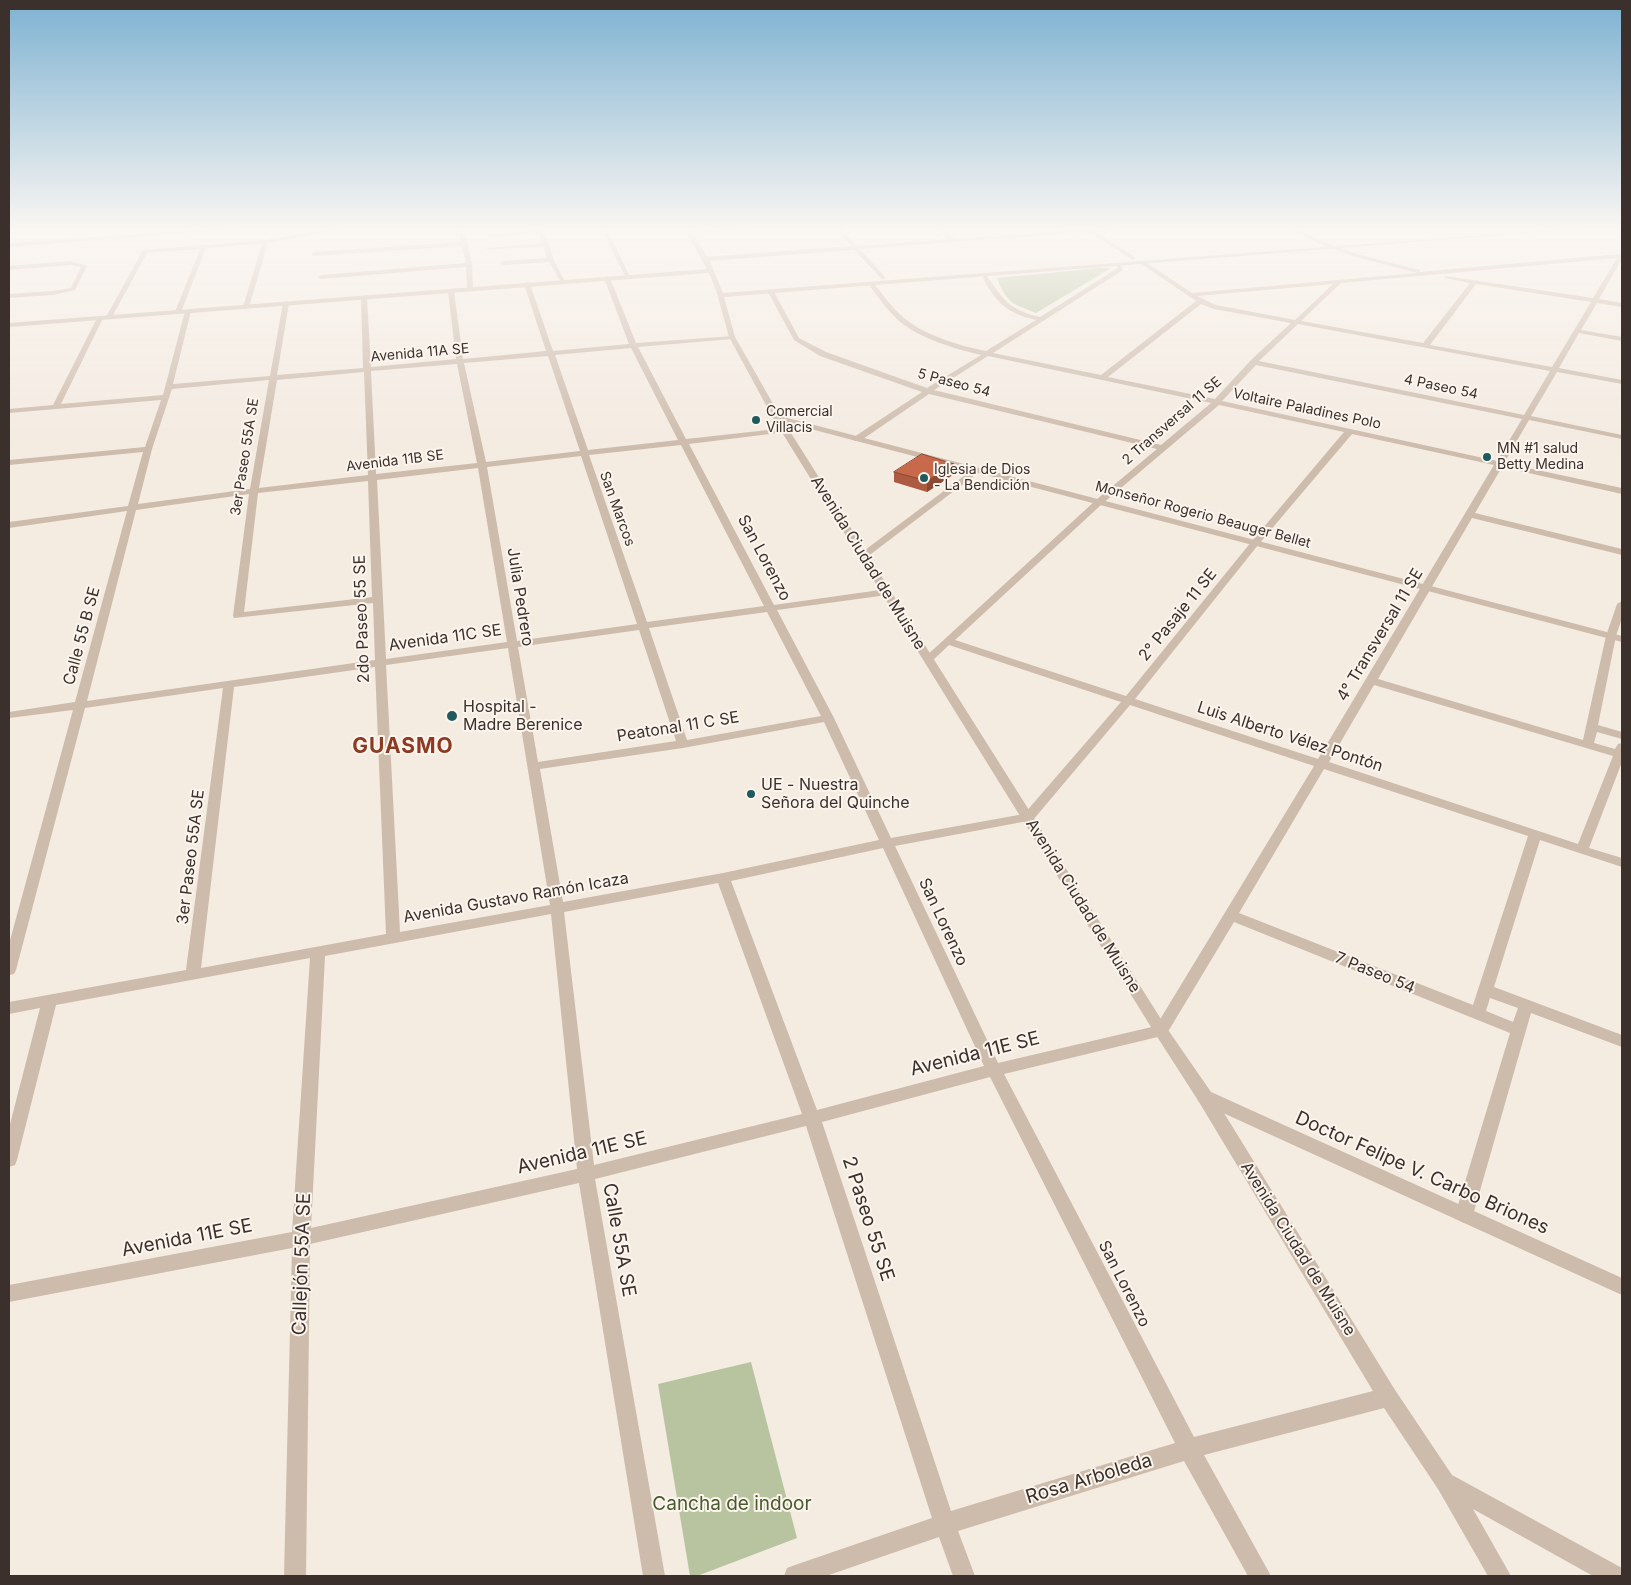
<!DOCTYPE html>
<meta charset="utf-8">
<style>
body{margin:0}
#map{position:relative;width:1631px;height:1585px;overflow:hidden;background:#f4ebe1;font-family:Inter,sans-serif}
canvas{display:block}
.frame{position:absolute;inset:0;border:10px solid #3b302b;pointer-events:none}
</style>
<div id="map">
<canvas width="1631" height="1585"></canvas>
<div class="frame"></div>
</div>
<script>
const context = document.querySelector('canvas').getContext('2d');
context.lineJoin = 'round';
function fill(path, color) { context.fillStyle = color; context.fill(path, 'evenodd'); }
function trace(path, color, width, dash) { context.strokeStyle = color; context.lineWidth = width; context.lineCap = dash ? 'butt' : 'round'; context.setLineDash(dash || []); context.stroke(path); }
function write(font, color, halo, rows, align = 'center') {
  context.font = font + ' Inter,sans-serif'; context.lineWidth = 4; context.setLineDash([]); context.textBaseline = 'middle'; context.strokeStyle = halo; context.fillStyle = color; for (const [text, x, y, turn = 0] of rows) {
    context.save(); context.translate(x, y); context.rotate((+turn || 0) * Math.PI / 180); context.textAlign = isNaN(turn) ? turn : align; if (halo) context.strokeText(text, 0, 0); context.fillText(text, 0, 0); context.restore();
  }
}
fill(new Path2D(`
 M1100 268H1111L1036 313C1012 303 1007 304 997 278Z
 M751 1362 797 1538 697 1576H690L658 1384Z`), '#b8c4a0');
fill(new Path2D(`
 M71 261 87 266 75 290 53 295 9 298V294L53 291 71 288 81 267 71 265 9 270V266Z`), '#cdbbac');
fill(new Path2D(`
 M246 227H268L9 247V243Z
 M342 227H353L268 243 249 307 246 309 243 307 262 244 206 248 181 312 178 314 175 312 200 249 147 253 112 317 109 319 106 317 143 250 265 240Z
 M458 227H464L472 265 473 289 470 291 467 289 466 267 321 279 318 277 321 275 466 263 462 246 314 256 311 254 314 252 461 242Z
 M537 227H543L554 260 565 282H561L549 262 503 265 500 263 503 261 547 258 543 246 489 250 486 248 542 243 539 233 489 237 486 235 538 230Z
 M600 227H606L630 277 625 276Z
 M752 227H777L690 234 687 232Z
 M833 227H839L857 246 948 239 934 227H940L955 239 1085 229 1088 227H1140L1096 232 1135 257 1133 260 1089 232 860 249 885 277 883 280 854 250 706 261 703 259 706 257 851 246Z
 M1285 227H1292L1331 245 1360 255 1420 270V272L1619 254 1622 252V259L1599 299 1622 303V307L1597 303 1581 330 1622 337V341L1579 333 1559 368 1622 380V384L1557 372 1531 416 1622 435V439L1529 420 1504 463 1622 488V494L1502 467 1475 513 1622 549V555L1472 518 1378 679 1583 740 1606 636 1617 604 1622 601V618L1616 636 1598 725 1622 732V739L1597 732 1594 743 1615 749 1618 744 1622 743V762L1589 848 1622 858V867L1540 840 1494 987 1622 1035V1047L1531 1013 1473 1215 1470 1220 1464 1223 1458 1220 1455 1215 1510 1033 1234 922 1166 1035 1004 1074 1194 1437 1373 1391 1199 1102 1197 1097 1199 1092 1205 1091 1211 1092 1395 1390 1452 1475 1622 1568V1576H1593L1473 1509 1511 1576H1488L1438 1489 1384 1408 1204 1455 1271 1576H1248L1184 1461 958 1531 975 1576H953L939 1537 826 1576H784L787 1568 795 1565 932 1518 806 1126 595 1179 665 1576H643L579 1183 310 1244 306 1576H284L292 1248 9 1302V1285L292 1232 310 958 56 1005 17 1160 15 1165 9 1167V1128L40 1008 9 1014V1002L186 970 223 688 85 708 16 970 14 974 9 975V944L73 710 9 718V712L75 702 127 511 9 528V522L128 506 143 452 9 465V460L145 447 161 400 9 413V409L53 405 97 318 100 316 103 318 61 404 163 395 185 311 188 309 191 311 173 384 270 376 283 303 286 301 289 303 277 375 363 368 361 298 364 296 367 298 371 367 456 359 448 291 451 289 454 291 463 359 546 351 524 284 527 282 530 284 553 351 629 344 604 278 607 276 610 278 636 343 734 336 735 337 732 339 638 347 686 439 786 428 790 430 786 432 689 444 774 605 887 589 892 592 887 595 777 610 834 718 891 838 1024 814 1121 702 949 645 932 661 928 662 923 659 1096 500 1157 449 929 394 860 441H854V437L922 392 820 356 794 340 768 292 771 290 774 292 799 338 826 352 927 388 981 355C955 349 919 338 899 321 888 311 878 297 869 285V283H873C883 294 892 308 904 318 924 335 960 346 986 351L1036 320C1015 315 1001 308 990 290 987 285 983 280 983 276H987C1003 300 1010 310 1040 317L1118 268 1115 264 1120 263 1123 270 993 353 1101 375 1196 301 1140 263V261H1144L1192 293 1417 273 1356 257 1327 247ZM1617 258 1593 298 1445 276V278L1470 283 1423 343 1301 321 1341 283ZM1333 284 1295 320 1216 305 1197 296ZM1476 284 1591 302 1552 367 1430 345ZM1201 304 1214 309 1291 323 1251 360 1215 399 1108 377ZM1298 324 1550 371 1524 415 1259 361ZM631 348 678 440 588 450 555 355ZM548 356 580 451 486 462 464 363ZM988 356 1211 403 1161 445 934 390ZM457 364 477 463 376 474 371 371ZM1256 365 1522 419 1497 461 1222 401ZM364 372 368 475 259 488 277 380ZM269 380 250 489 138 504 152 449 172 389ZM1219 405 1344 432 1252 541 1126 696 955 640 1102 504ZM1352 434 1494 465 1318 759 1135 699 1258 545ZM681 445 764 606 647 622 589 455ZM581 456 637 624 517 641 487 467ZM478 468 507 642 386 659 377 480ZM368 481 372 597 244 612 258 493ZM249 494 233 616 234 618 373 603 375 660 87 701 136 510ZM767 612 821 716 687 740 649 628ZM639 630 676 741 538 762 518 647ZM508 648 550 905 400 932 386 665ZM375 667 386 934 201 968 234 687ZM1374 685 1613 756 1578 844 1329 762ZM1130 705 1314 766 1156 1026 998 1063 895 846 1033 820ZM824 722 879 840 723 873 563 902 540 769 683 748ZM1324 769 1528 836 1473 1005 1239 913ZM883 848 984 1066 817 1110 731 881ZM718 883 802 1114 594 1165 564 912ZM551 914 577 1169 311 1228 325 956ZM1490 998 1518 1008 1513 1022 1486 1011ZM990 1077 1175 1443 951 1511 822 1122Z
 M976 467 980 470 979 472 867 557H861V553Z`), '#cdbbac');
fill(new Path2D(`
 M683 227H689L709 259 723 293 1585 227 1582 229 724 297 735 337 780 416 1622 636V642L784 422 1166 1027 1211 1092 1622 1278V1295L1199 1102 1156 1035 773 418 729 337 716 290 709 273 9 327V323L707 269Z`), '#cdbbac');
fill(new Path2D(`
 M954 464V474L927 492 894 482V472Z`), '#ac5a40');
fill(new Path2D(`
 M954 464V474L927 492V481Z`), '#8c4a34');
const building = new Path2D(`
 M922 454 954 464 927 481 894 472Z`);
fill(building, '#c8694b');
trace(building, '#8c4a34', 1);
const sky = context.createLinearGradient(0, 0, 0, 449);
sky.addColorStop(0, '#7eb2d2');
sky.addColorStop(0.51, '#faf6f2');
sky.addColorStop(1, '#faf6f200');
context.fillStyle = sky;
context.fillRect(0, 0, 1631, 449);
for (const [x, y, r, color] of [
 [756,420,5,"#1f5a5e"],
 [1487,457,5,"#1f5a5e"],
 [924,478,5,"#1f5a5e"],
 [452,716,6,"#1f5a5e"],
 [751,794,5,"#1f5a5e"]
]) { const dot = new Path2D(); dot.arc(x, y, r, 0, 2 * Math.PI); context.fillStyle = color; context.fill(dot); trace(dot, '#fbf5ee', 2); }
write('14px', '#3b302b', '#fbf5ee', [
 ["Avenida 11A SE",420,353,-5],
 ["5 Paseo 54",954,383,15],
 ["4 Paseo 54",1441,387,12],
 ["Voltaire Paladines Polo",1307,409,12],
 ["2 Transversal 11 SE",1172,421,-41],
 ["3er Paseo 55A SE",245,457,-81],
 ["Avenida 11B SE",395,461,-7],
 ["San Marcos",617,509,70],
 ["Monseñor Rogerio Beauger Bellet",1203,515,15]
]);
write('14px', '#3b302b', '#fbf5ee', [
 ["Comercial",766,412],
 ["Villacis",766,428],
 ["MN #1 salud",1497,449],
 ["Betty Medina",1497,465],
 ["Iglesia de Dios",934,470],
 ["- La Bendición",934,486]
], 'left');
write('16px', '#3b302b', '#fbf5ee', [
 ["San Lorenzo",764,558,62],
 ["Avenida Ciudad de Muisne",868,563,58],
 ["Julia Pedrero",520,597,81],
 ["2° Pasaje 11 SE",1178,615,-51],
 ["2do Paseo 55 SE",362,619,-92],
 ["4° Transversal 11 SE",1380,635,-59],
 ["Calle 55 B SE",82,636,-75],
 ["Avenida 11C SE",445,638,-8],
 ["Peatonal 11 C SE",678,727,-9],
 ["Luis Alberto Vélez Pontón",1290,737,18],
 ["3er Paseo 55A SE",191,857,-83],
 ["Avenida Gustavo Ramón Icaza",516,898,-10],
 ["Avenida Ciudad de Muisne",1083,906,58],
 ["San Lorenzo",943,922,65],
 ["7 Paseo 54",1375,973,22],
 ["Avenida Ciudad de Muisne",1298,1249,58],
 ["San Lorenzo",1124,1284,63]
]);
write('16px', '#3b302b', '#fbf5ee', [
 ["Hospital -",463,707],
 ["Madre Berenice",463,725],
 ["UE - Nuestra",761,785],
 ["Señora del Quinche",761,803]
], 'left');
write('19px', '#3b302b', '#fbf5ee', [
 ["Avenida 11E SE",975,1054,-14],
 ["Avenida 11E SE",582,1153,-13],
 ["Doctor Felipe V. Carbo Briones",1422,1173,24],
 ["2 Paseo 55 SE",868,1219,72],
 ["Avenida 11E SE",187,1238,-11],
 ["Calle 55A SE",619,1240,80],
 ["Callejón 55A SE",302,1264,-88],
 ["Rosa Arboleda",1089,1479,-17]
]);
write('19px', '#4a5a2e', '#fbf5ee', [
 ["Cancha de indoor",732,1504]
]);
context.letterSpacing = '1px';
write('bold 21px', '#8c3b22', '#fbf5ee', [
 ["GUASMO",403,747]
]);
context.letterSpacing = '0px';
</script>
